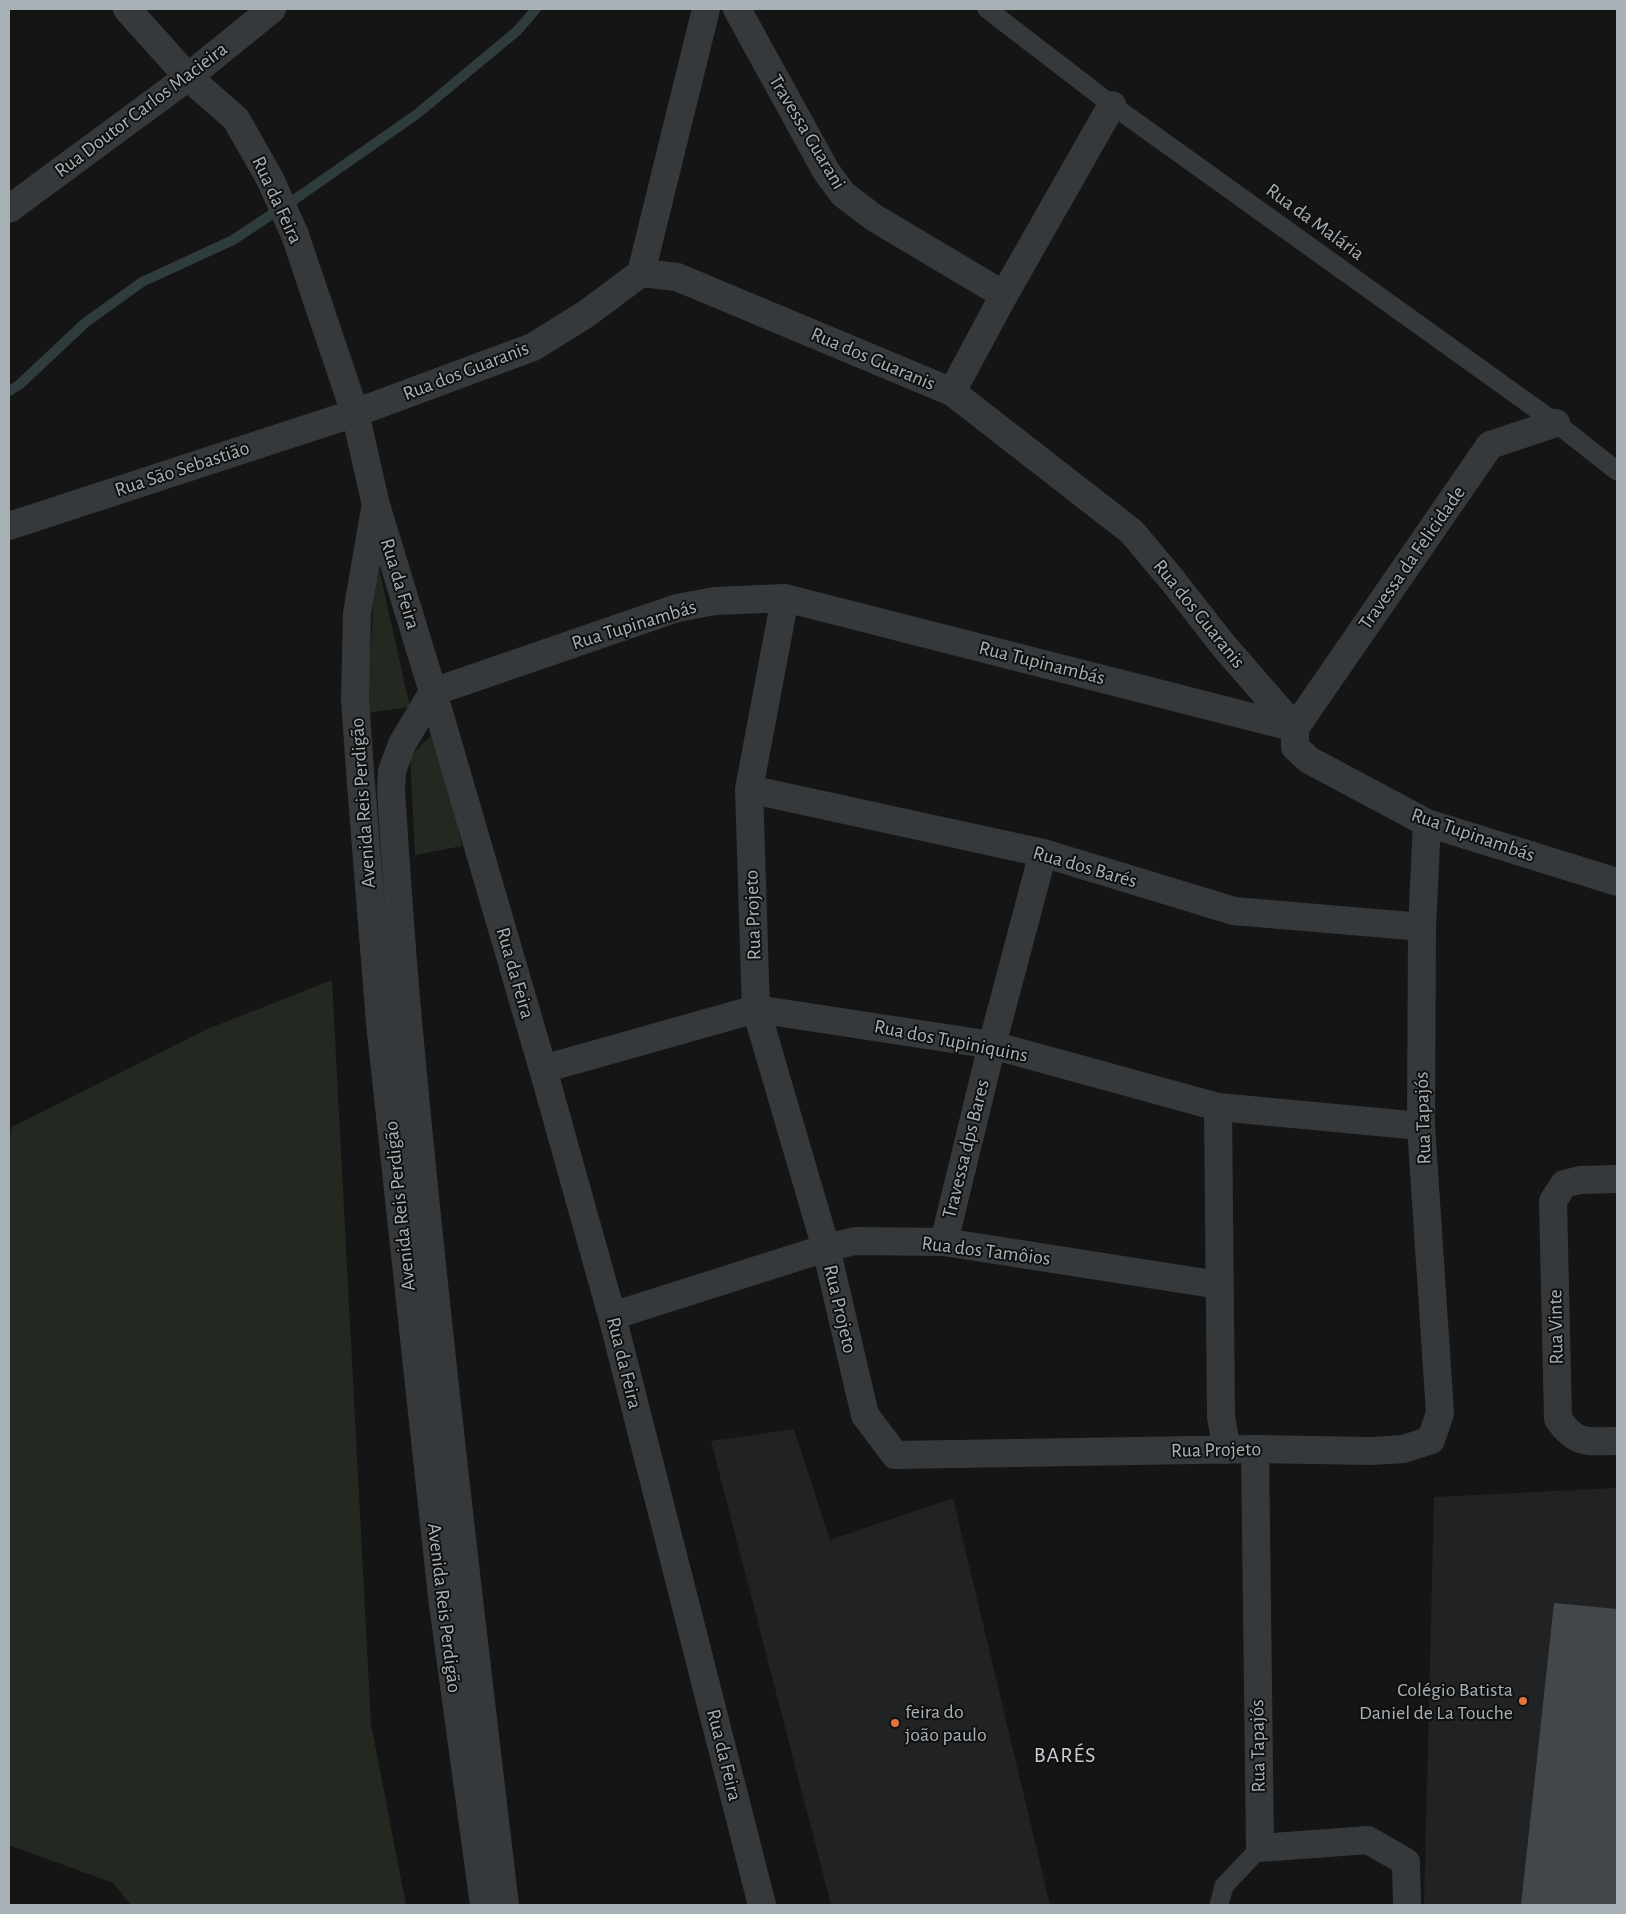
<!DOCTYPE html>
<meta charset="utf-8">
<style>
body{margin:0}
#map{position:relative;width:1626px;height:1914px;overflow:hidden;background:#151516;font-family:"Alegreya Sans",sans-serif}
canvas{display:block}
.frame{position:absolute;inset:0;border:10px solid #a8b1b5;pointer-events:none}
</style>
<div id="map">
<canvas width="1626" height="1914"></canvas>
<div class="frame"></div>
</div>
<script>
const context = document.querySelector('canvas').getContext('2d');
context.lineJoin = 'round';
function fill(path, color) { context.fillStyle = color; context.fill(path, 'evenodd'); }
function trace(path, color, width, dash) { context.strokeStyle = color; context.lineWidth = width; context.lineCap = dash ? 'butt' : 'round'; context.setLineDash(dash || []); context.stroke(path); }
function write(font, color, halo, rows, align = 'center') {
  context.font = font + ' "Alegreya Sans",sans-serif'; context.lineWidth = 4; context.setLineDash([]); context.textBaseline = 'middle'; context.strokeStyle = halo; context.fillStyle = color; for (const [text, x, y, turn = 0] of rows) {
    context.save(); context.translate(x, y); context.rotate((+turn || 0) * Math.PI / 180); context.textAlign = isNaN(turn) ? turn : align; if (halo) context.strokeText(text, 0, 0); context.fillText(text, 0, 0); context.restore();
  }
}
fill(new Path2D(`
 M794 1429 830 1540 953 1498 1050 1905H831L711 1441Z
 M1617 1488V1905H1424L1434 1497Z`), '#212223');
fill(new Path2D(`
 M376 555 410 707 367 713Z
 M436 731 462 846 415 855 410 756Z
 M332 980 371 1724 406 1905H131L113 1883 9 1845V1143L12 1127 205 1030Z`), '#232921');
trace(new Path2D(`
 M9 391 19 385 85 323 142 282 233 240 301 195 417 114 517 31 536 9`), '#2f3c3e', 10);
fill(new Path2D(`
 M1554 1603 1617 1609V1905H1521Z`), '#444749');
trace(new Path2D(`
 M987 9 1112 105 1556 423 1617 471
 M1219 1905 1224 1886 1260 1848`), '#36393b', 19);
trace(new Path2D(`
 M737 9 826 171 843 194 873 217 1004 295
 M9 209 188 77 272 9
 M641 273 706 9
 M952 392 1004 295 1112 105
 M9 526 355 413 533 347 586 314 641 273 677 277 952 392 1132 532 1173 581 1223 645 1295 728
 M785 598 749 789 756 1009 826 1248 865 1415 895 1455 1255 1449 1371 1451 1404 1449 1431 1440 1440 1413 1421 1126 1422 927 1427 823
 M1295 728 1490 445 1556 423
 M1295 728V747L1309 760 1427 823 1617 882
 M749 789 1043 853 1234 911 1422 927
 M543 1069 756 1009 992 1045 1218 1107 1421 1126
 M1218 1107 1221 1417 1227 1450
 M1617 1179 1580 1180 1564 1184 1553 1201 1558 1419C1577 1446 1587 1441 1617 1441
 M944 1242 992 1045 1043 853
 M612 1316 826 1248 855 1241 944 1242 1219 1285
 M1255 1449 1260 1848 1368 1840 1406 1862 1407 1905
 M762 1905 612 1316 543 1069 433 692 677 608 715 601 785 598 1295 728`), '#36393b', 28);
trace(new Path2D(`
 M127 9 188 77 236 119 270 179 295 235 355 413 376 505 433 692 402 744 392 771 391 791C396 868 401 945 408 1021 435 1316 470 1611 505 1905
 M375 509 357 613 355 699 361 784 380 1023 442 1597 484 1905`), '#36393b', 28);
for (const [x, y, r, color] of [
 [1523,1701,5,"#e37440"],
 [895,1723,5,"#e37440"]
]) { const dot = new Path2D(); dot.arc(x, y, r, 0, 2 * Math.PI); context.fillStyle = color; context.fill(dot); trace(dot, '#101011', 2); }
write('20px', '#a8b1b5', '#101011', [
 ["Rua Doutor Carlos Macieira",141,110,-37],
 ["Travessa Guarani",807,132,59],
 ["Rua da Feira",277,200,65],
 ["Rua da Malária",1315,222,36],
 ["Rua dos Guaranis",873,359,23],
 ["Rua dos Guaranis",466,371,-21],
 ["Rua São Sebastião",182,469,-18],
 ["Travessa da Felicidade",1412,558,-55],
 ["Rua da Feira",400,584,73],
 ["Rua dos Guaranis",1199,614,51],
 ["Rua Tupinambás",634,625,-17],
 ["Rua Tupinambás",1042,663,14],
 ["Avenida Reis Perdigão",363,803,-94],
 ["Rua Tupinambás",1473,835,19],
 ["Rua dos Barés",1085,867,16],
 ["Rua Projeto",753,915,-92],
 ["Rua da Feira",515,973,74],
 ["Rua dos Tupiniquins",951,1041,11],
 ["Rua Tapajós",1423,1118,-92],
 ["Travessa dps Bares",966,1149,-76],
 ["Avenida Reis Perdigão",400,1206,-96],
 ["Rua dos Tamôios",986,1251,7],
 ["Rua Projeto",840,1309,77],
 ["Rua Vinte",1556,1327,-91],
 ["Rua da Feira",624,1363,76],
 ["Rua Projeto",1216,1450,-1],
 ["Avenida Reis Perdigão",444,1608,83],
 ["Rua Tapajós",1258,1746,-91],
 ["Rua da Feira",724,1755,76]
]);
write('20px', '#a8b1b5', '#101011', [
 ["Colégio Batista",1513,1690],
 ["Daniel de La Touche",1513,1713],
 ["feira do",905,1712,"left"],
 ["joão paulo",905,1735,"left"]
], 'right');
context.letterSpacing = '1px';
write('22px', '#c8ced2', '#101011', [
 ["BARÉS",1065,1755]
]);
context.letterSpacing = '0px';
</script>
